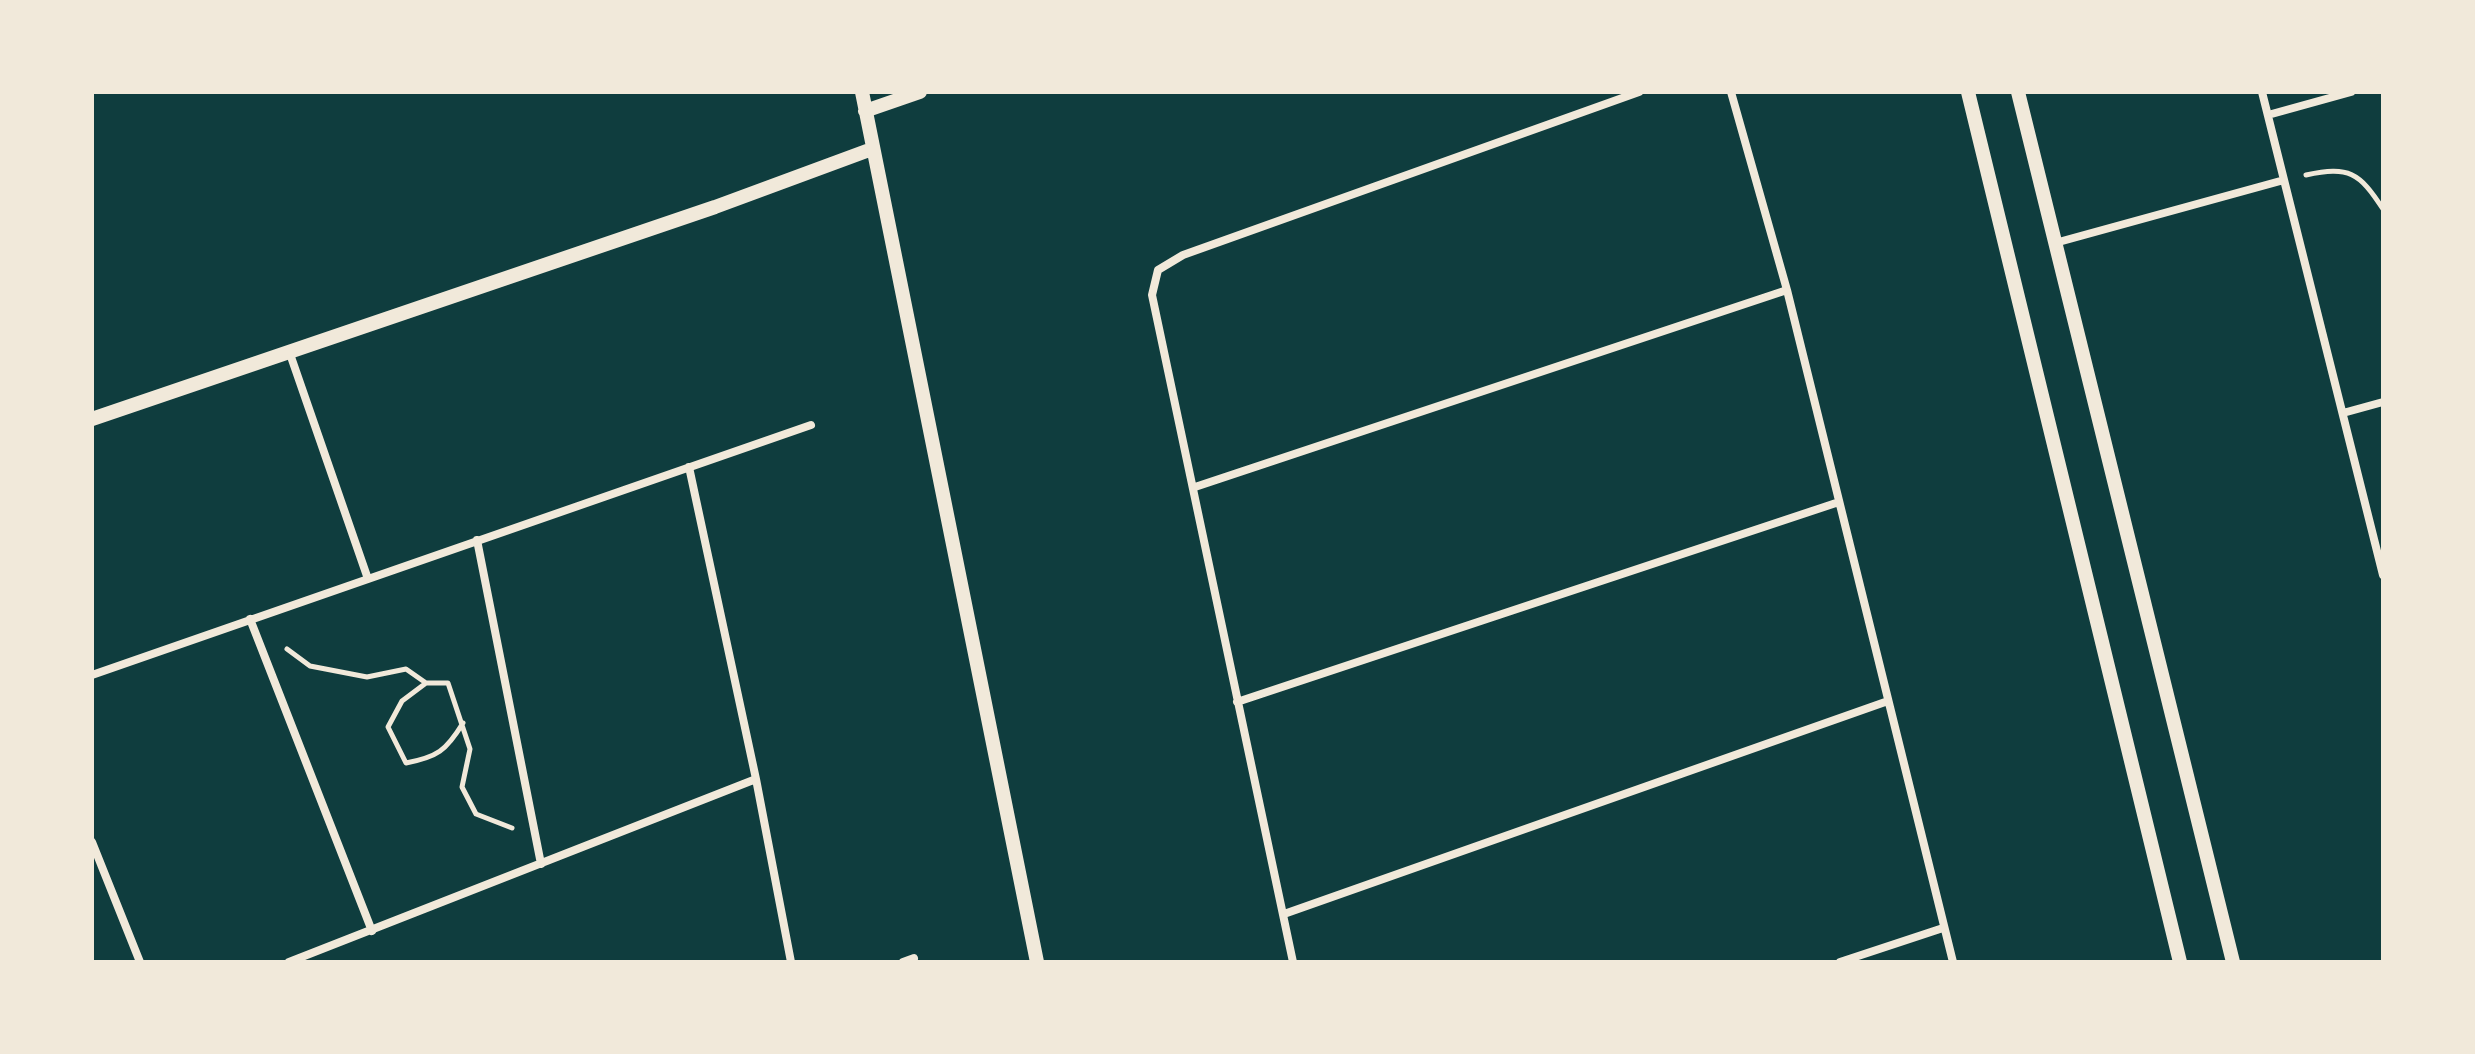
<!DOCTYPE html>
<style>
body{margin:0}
#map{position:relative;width:2475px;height:1054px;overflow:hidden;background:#0f3d3e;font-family:Jost,sans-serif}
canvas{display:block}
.frame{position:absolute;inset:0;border:94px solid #f1e9da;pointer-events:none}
</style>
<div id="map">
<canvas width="2475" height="1054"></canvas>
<div class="frame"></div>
</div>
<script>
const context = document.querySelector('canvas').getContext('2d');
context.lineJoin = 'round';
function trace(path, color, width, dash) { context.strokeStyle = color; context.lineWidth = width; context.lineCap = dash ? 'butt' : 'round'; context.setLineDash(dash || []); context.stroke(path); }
trace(new Path2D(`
 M2306 175C2349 166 2359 172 2383 209
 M287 649 310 666 367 677 406 669 426 683
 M463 723C446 751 437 757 406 763L388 727 402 701 426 683H448L470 749 462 787 476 814 512 828`), '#f1e9da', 5);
trace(new Path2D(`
 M1731 92 1787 290 1953 962
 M2262 92 2383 575
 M2268 115 2351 92
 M2055 243 2284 180
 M289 351 368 579
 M2343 413 2383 402
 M689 467 756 779 791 962
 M1195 487 1787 290
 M477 540 541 864
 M250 619 372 931
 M92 675 811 425
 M1237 702 1839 502
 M92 842 140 962
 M1284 914 1888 701
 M289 962 756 779
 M903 962 914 958
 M1293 962 1152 295 1158 270 1183 255 1639 92
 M1840 962 1943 928`), '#f1e9da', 8);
trace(new Path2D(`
 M862 92 1037 962
 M1968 92 2180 962
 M2018 92 2233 962
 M865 111 920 92
 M92 419 715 207 872 149`), '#f1e9da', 14);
</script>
